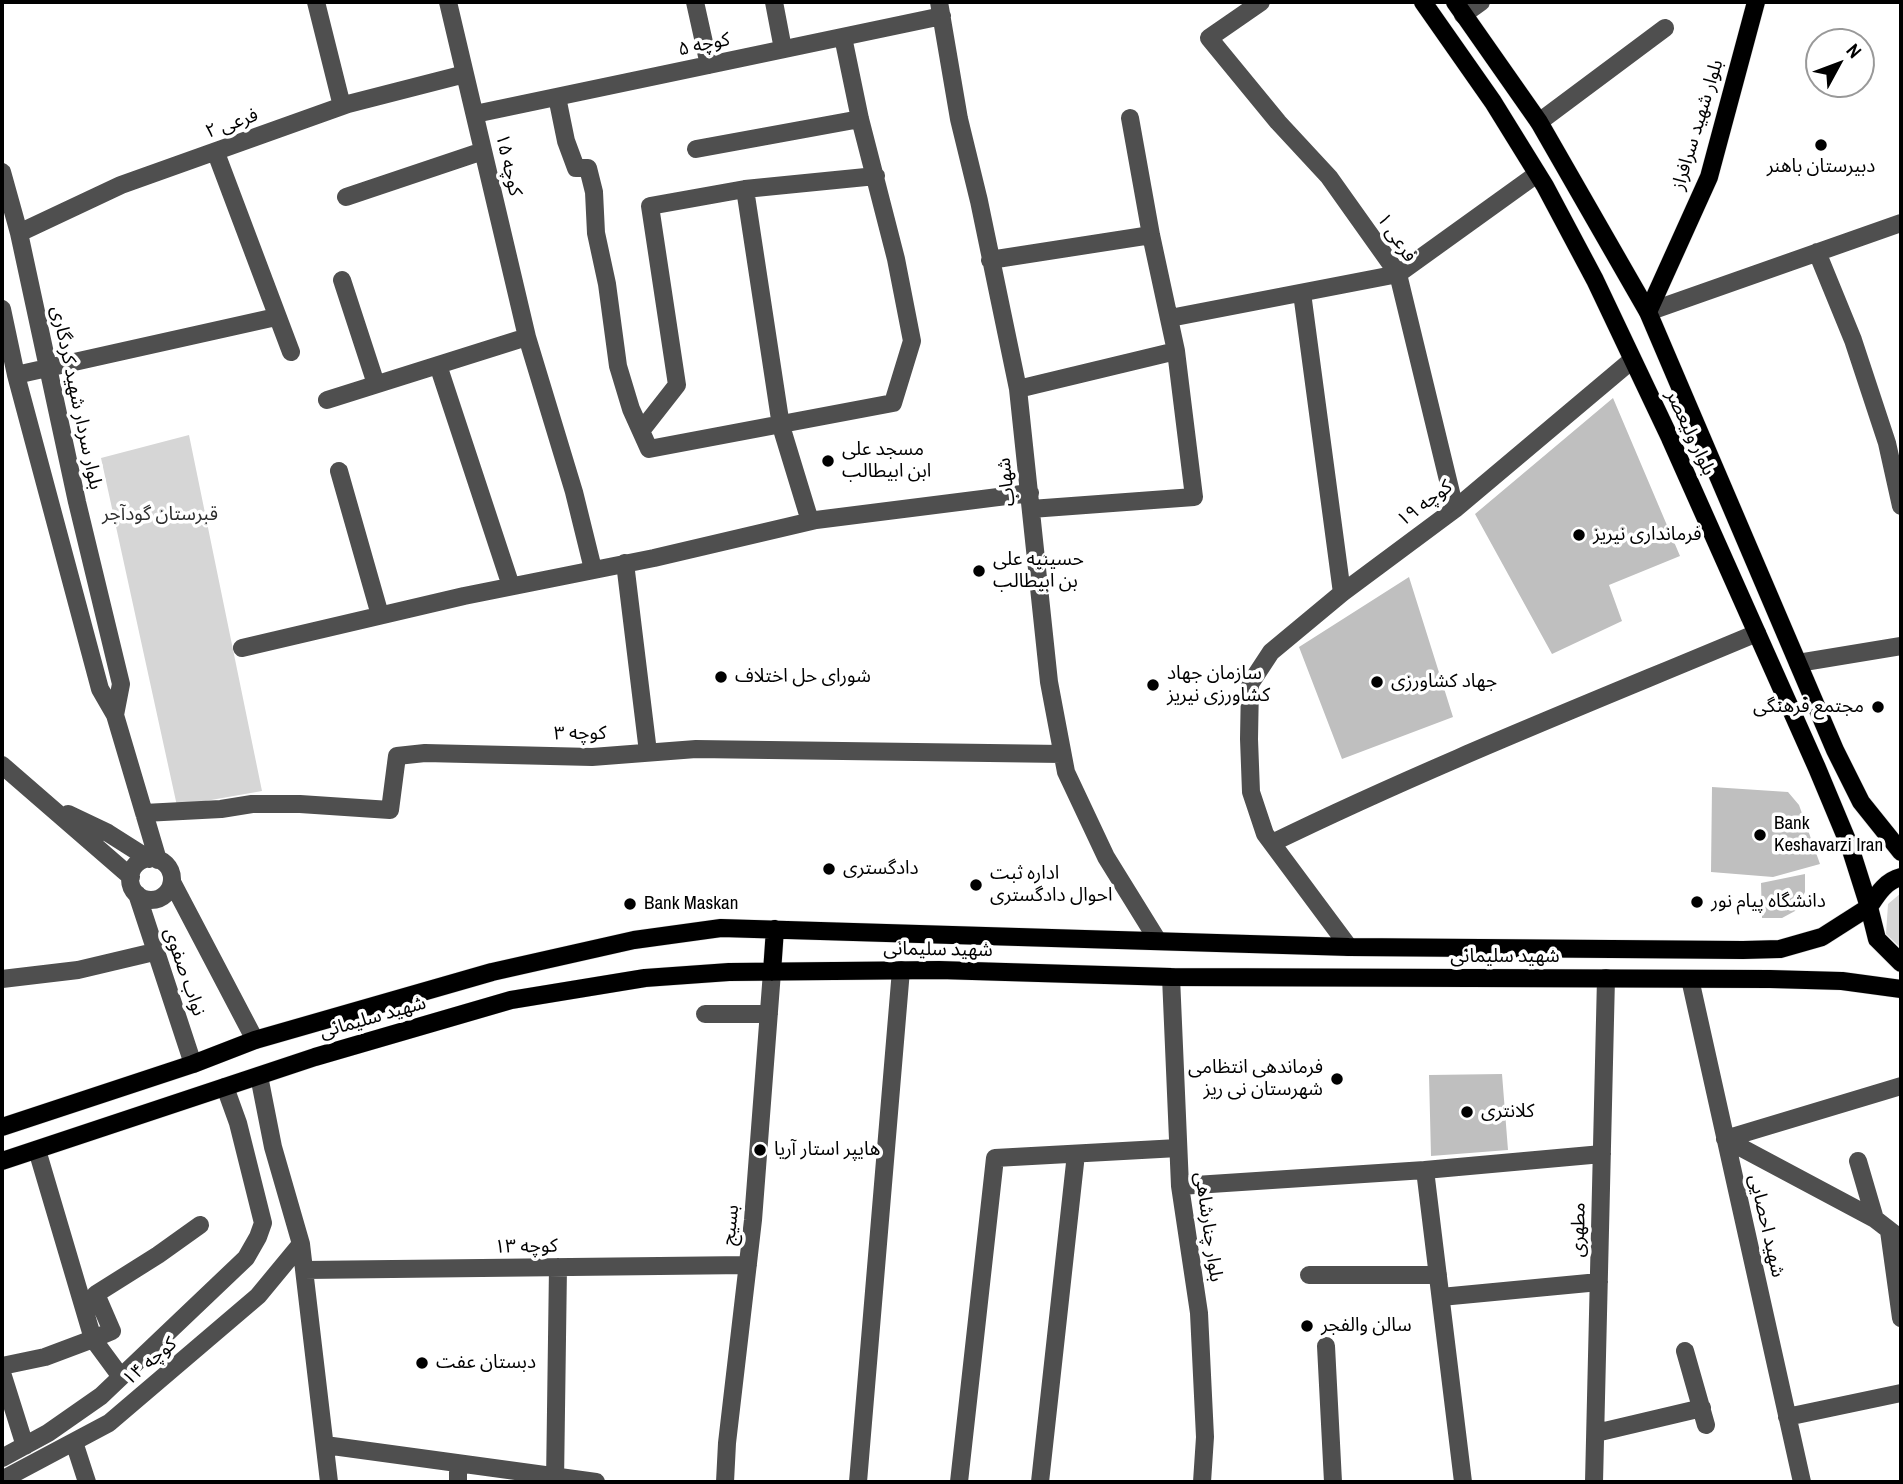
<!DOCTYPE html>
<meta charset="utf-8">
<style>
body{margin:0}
#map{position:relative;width:1903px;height:1484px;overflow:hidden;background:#fff;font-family:"Archivo Narrow",sans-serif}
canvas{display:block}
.frame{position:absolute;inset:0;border:4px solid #000;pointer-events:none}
.north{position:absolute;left:1805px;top:28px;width:70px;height:70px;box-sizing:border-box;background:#fff;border:2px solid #999;border-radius:50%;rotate:49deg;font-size:19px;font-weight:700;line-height:28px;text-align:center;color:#000}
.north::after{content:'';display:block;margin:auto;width:24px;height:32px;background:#000;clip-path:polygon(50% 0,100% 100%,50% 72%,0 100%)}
</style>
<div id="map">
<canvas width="1903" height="1484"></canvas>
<div class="frame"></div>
<div class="north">N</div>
</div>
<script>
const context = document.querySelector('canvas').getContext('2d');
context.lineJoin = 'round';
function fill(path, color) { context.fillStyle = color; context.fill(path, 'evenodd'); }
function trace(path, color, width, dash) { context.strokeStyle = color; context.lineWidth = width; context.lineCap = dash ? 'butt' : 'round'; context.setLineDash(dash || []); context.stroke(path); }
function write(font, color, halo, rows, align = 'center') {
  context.font = font + ' "Archivo Narrow","Noto Sans Arabic",sans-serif'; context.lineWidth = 7; context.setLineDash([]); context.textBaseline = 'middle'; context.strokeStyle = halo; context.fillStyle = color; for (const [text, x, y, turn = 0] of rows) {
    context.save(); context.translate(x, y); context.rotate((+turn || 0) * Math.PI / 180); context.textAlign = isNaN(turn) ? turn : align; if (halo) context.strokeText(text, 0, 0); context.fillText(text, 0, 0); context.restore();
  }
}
fill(new Path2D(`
 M189 435 262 791 177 806 101 458Z
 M1901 893V948L1886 934 1888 904Z`), '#d6d6d6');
fill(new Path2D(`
 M1613 398 1680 556 1609 585 1622 621 1552 654 1475 514Z
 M1409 577 1453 717 1342 759 1299 647Z
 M1712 787 1788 792 1799 805 1820 864 1773 877 1711 872Z
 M1805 874V892L1795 911 1782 918H1762L1761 883Z
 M1502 1074 1508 1150 1431 1156 1429 1075Z`), '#bfbfbf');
const major = new Path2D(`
 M1455 2 1539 122 1648 312 1835 750 1861 802 1901 852
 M1648 312 1709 177 1756 2
 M1901 877C1885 881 1877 895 1869 907L1877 939 1901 963
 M772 972 775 929
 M2 1127 193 1064 255 1040 492 972 634 940 721 928 1349 947 1743 950 1780 949 1822 937 1869 907 1850 847 1817 768 1670 438 1595 280 1545 186 1493 102 1423 2
 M2 1161 315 1057 511 1000 645 978 729 972 939 970 1171 977 1770 979 1842 981 1901 989`);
trace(major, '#dbdbdb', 19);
trace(new Path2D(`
 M316 2 342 106
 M448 2 527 337 574 492 593 569
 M695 2 709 65
 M774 2 783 49
 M939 2 959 119 979 201 1018 389 1049 682 1066 772 1106 857 1158 941
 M1261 2 1209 38 1278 122 1329 177 1398 274 1455 509
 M1463 15 1481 2
 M557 97 566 141 576 168H588L594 192 596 233 607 284 618 366 631 409 649 449 893 403 912 341 896 259 860 119 843 37
 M475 114 942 16
 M1539 122 1665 28
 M696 149 860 119
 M216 153 291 352
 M2 172 19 233 77 502 121 684 115 715
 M745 189 781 426 810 521
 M346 197 483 151
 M19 233 121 185 348 104 465 74
 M1817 252 1853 340 1887 443 1901 506
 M990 260 1151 235
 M342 280 376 384
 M1302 293 1342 593
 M2 309 16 375 100 689 115 715 158 860
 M1648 312 1901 223
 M1170 318 1398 274 1537 174
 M438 365 511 586
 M16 375 276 317
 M1018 389 1176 351
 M327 400 527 337
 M641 431 677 385 650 206 745 189 876 176
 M339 471 380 615
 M1031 509 1194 497 1176 351 1151 235 1130 118
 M625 563 648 752
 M242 648 464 596 654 558 816 520 1030 493
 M1798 663 1901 646
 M2 765 131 877
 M144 813 221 809 252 804H300L390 810 397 756 425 753 592 757 696 749 1062 754
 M68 814 108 833 149 859
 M1272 843C1430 766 1595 701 1757 633
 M130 879a21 21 0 1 1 42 0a21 21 0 1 1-42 0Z
 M172 882 255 1040
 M137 894 193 1064
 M1349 947 1265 834 1251 792 1249 739 1250 684 1271 652 1342 593 1455 509 1632 360
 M1171 977 1180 1186 1199 1313 1205 1437 1202 1482
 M2 979 78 970 154 952
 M1690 979 1802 1482
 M705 1014H769
 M259 1076 273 1147 301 1244 329 1482
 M1725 1139 1875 1219 1901 1239
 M1725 1139 1901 1086
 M37 1150 93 1339 112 1331 96 1294 158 1255 200 1225
 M1858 1161 1875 1219
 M1425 1170 1463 1482
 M1180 1186 1425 1170 1602 1154
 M1889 1231 1901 1318
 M304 1270 748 1265
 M1309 1275H1438
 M1441 1297 1599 1282
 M1326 1346 1333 1482
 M1685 1351 1706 1425
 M2 1366 45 1357 93 1339 121 1377
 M2 1373 25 1446
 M1787 1417 1901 1393
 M1596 1433 1702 1408
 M74 1442 87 1482
 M325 1445 596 1482
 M2 1458 48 1433 101 1396 246 1258 258 1237 263 1223 238 1123 225 1087
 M2 1480 109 1423 258 1296 301 1244
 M458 1482V1463
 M555 1482 558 1267
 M725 1482 727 1443 753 1220 772 972
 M858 1482 901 970
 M959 1482 995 1158 1178 1148
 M1040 1482 1076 1154
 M1594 1482 1606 978`), '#4f4f4f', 18);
trace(major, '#000', 18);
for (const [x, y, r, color] of [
 [1821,145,7,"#000"],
 [828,461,7,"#000"],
 [1579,535,7,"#000"],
 [979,571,7,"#000"],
 [721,677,7,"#000"],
 [1377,682,7,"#000"],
 [1153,685,7,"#000"],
 [1878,707,7,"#000"],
 [1760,835,7,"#000"],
 [829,869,7,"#000"],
 [976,885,7,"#000"],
 [1697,902,7,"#000"],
 [630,904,7,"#000"],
 [1337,1079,7,"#000"],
 [1467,1112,7,"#000"],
 [760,1150,7,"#000"],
 [1307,1326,7,"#000"],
 [422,1363,7,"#000"]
]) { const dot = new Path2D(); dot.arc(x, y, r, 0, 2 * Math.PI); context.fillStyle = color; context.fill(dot); trace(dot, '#fff', 2.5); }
write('19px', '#000', '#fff', [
 ["کوچه ۵",704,45,-12],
 ["فرعی ۲",232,124,-20],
 ["بلوار شهید سرافراز",1698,125,-73],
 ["کوچه ۱۵",508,165,77],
 ["فرعی ۱",1396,238,56],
 ["بلوار سردار شهید کردگاری",76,398,78],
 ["بلوار ولیعصر",1690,433,65],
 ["شهاب",1007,482,-96],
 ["کوچه ۱۹",1425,504,-37],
 ["کوچه ۳",580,734],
 ["شهید سلیمانی",938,950,1],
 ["شهید سلیمانی",1505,957],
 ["نواب صفوی",184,972,71],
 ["شهید سلیمانی",373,1018,-16],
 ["بسیج",731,1225,-84],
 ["شهید احصایی",1766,1226,77],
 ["بلوار چنارشاهی",1208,1227,82],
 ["مطهری",1579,1230,-89],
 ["کوچه ۱۳",526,1247,-1],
 ["کوچه ۱۴",150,1362,-40]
]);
write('19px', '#000', '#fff', [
 ["دبیرستان باهنر",1821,167,"center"],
 ["مسجد علی",842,450],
 ["ابن ابیطالب",842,472],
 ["فرمانداری نیریز",1593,535],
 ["حسینیه علی",993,560],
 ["بن ابیطالب",993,582],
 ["سازمان جهاد",1167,674],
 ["کشاورزی نیریز",1167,696],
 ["شورای حل اختلاف",735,677],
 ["جهاد کشاورزی",1391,682],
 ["مجتمع فرهنگی",1864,707,"right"],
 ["Bank",1774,824],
 ["Keshavarzi Iran",1774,846],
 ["دادگستری",843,869],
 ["اداره ثبت",990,874],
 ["احوال دادگستری",990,896],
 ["دانشگاه پیام نور",1711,902],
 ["Bank Maskan",644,904],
 ["فرماندهی انتظامی",1323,1068,"right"],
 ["شهرستان نی ریز",1323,1090,"right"],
 ["کلانتری",1481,1112],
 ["هایپر استار آریا",774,1150],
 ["سالن والفجر",1321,1326],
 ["دبستان عفت",436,1363]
], 'left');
write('19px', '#2d2d2d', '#fff', [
 ["قبرستان گودآجر",160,515]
]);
</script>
